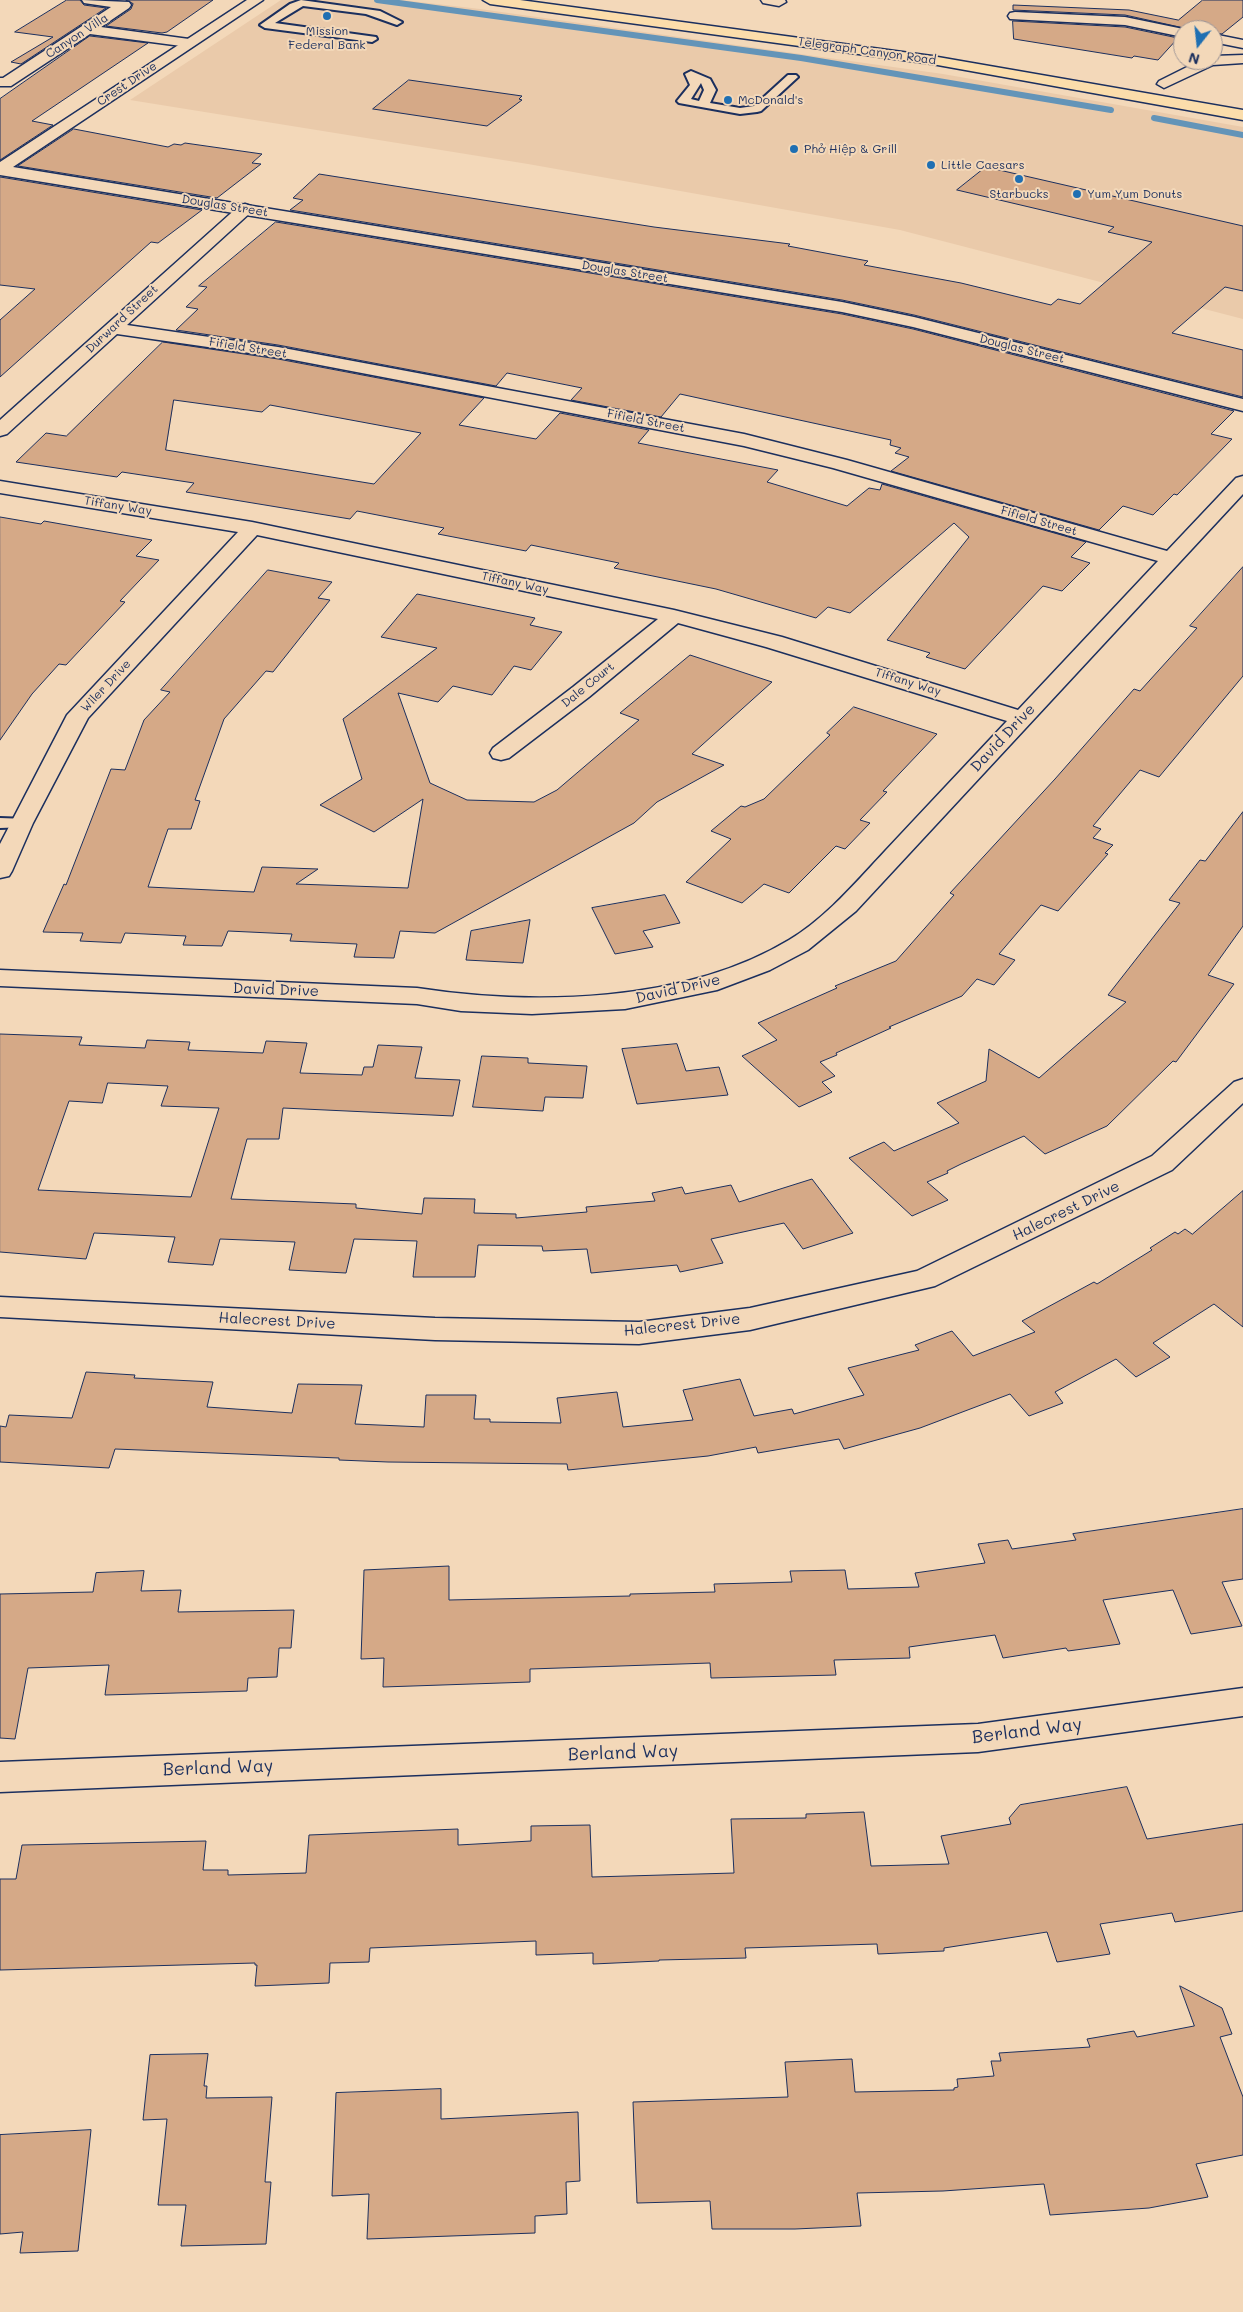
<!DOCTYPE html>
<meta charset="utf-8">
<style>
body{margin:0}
#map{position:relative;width:1243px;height:2312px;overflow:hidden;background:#f3d8b9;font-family:Mali,sans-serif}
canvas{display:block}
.north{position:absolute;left:1173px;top:20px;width:50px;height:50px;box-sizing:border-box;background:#f3d8b9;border:1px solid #9d9495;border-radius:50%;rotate:196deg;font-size:14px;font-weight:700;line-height:20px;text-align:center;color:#1b2f5e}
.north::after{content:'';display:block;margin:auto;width:18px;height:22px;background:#1f6fb2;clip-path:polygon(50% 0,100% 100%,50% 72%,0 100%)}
</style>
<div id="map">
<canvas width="1243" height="2312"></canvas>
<div class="north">N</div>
</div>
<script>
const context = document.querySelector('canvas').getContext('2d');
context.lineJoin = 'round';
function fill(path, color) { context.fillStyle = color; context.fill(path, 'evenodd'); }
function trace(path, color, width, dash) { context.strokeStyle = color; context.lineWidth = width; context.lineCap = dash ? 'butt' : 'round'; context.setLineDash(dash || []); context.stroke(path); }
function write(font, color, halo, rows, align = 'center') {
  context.font = font + ' Mali,sans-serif'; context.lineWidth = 4; context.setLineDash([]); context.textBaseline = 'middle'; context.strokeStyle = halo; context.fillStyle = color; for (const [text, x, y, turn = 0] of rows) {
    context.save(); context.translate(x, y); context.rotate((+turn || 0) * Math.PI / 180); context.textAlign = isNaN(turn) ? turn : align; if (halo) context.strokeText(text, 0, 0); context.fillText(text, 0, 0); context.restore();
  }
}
fill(new Path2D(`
 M281 0H402L480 9 943 74 1243 127V319L900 230 528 164 130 100Z`), '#eacaaa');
trace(new Path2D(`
 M377 0 801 58 1111 110
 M1154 118 1243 135`), '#6394b8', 6);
const building = new Path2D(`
 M67 0H80L84 5 106 8 21 64 11 62 53 37 15 32Z
 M126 0H213L167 32 162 33 106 26 131 9 133 4Z
 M1203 0H1243V17L1222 34 1213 32V30H1193L1125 15 1013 10V5L1129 10 1178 20Z
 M1013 21 1125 27 1178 38 1158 60 1134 56 1132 58 1014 39Z
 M90 36 148 43 32 121 53 125 0 160V99Z
 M409 80 522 96 519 99 522 100 487 126 373 109Z
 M74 129 168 147 174 144 181 145 185 143 262 154 252 163 261 164 217 198 18 166Z
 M986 167 1243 226V291L1225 287 1172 333 1243 350V397L914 315 842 300 290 210 303 200 293 198 319 174 654 227 790 244 788 246 868 261 864 265 961 283 1051 305 1058 299 1080 304 1152 242 1108 232 1114 227 957 190Z
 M0 177 202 210 158 243 151 242 0 377V320L35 289 0 285Z
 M276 222 842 314 913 329 1234 411 1211 434 1232 439 1177 495 1174 494 1153 515 1123 506 1099 530 891 471 909 457 895 453 901 448 890 445 891 440 680 394 661 417 571 400 582 388 507 373 496 386 278 345 176 330 198 309 186 307 207 287 199 286Z
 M163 342 278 359 484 398 459 425 536 439 560 413 649 430 638 443 778 470 767 482 847 506 869 488 880 490 882 484 1086 542 1071 557 1090 563 1062 591 1043 586 965 669 926 657 930 653 887 640 969 537 954 523 850 613 828 607 816 618 716 589 614 568 619 563 531 545 526 551 438 534 444 528 357 511 350 519 186 492 194 483 122 472 117 477 16 462 46 433 66 436ZM174 400 262 412 270 405 421 433 374 484 166 450Z
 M0 517 41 524 44 521 152 540 136 556 159 560 120 601 125 602 66 665 59 664 32 694 0 740Z
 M1243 567V676L1159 777 1140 770 1093 826 1101 829 1093 838 1113 845 1105 853 1108 854 1058 911 1041 905 999 954 1015 960 994 985 977 979 962 996 889 1027 891 1028 836 1053 837 1055 820 1062 835 1076 822 1082 832 1092 799 1107 742 1056 777 1040 758 1023 837 988 835 986 896 961 954 895 950 893 1055 779 1134 689 1140 691 1197 628 1190 626Z
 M268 570 332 582 318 598 330 600 273 672 266 671 224 719 195 800 200 801 191 829H168L148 887 254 892 262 867 318 869 296 884 408 888 423 799 374 832 320 805 362 779 343 719 437 648 381 637 417 594 535 618 530 625 562 632 531 670 514 666 492 695 453 686 438 702 398 693 430 783 467 800 534 802 557 790 639 720 620 713 690 655 772 682 692 754 724 765 657 802 634 823 435 933 400 931 394 958 354 957 357 944 290 941 292 934 228 931 222 946 183 945 186 936 125 933 121 943 80 941 83 933 43 932 64 884 66 885 111 769 125 770 144 720 170 692 161 690Z
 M854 707 937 734 883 791 887 792 860 820 870 823 845 849 836 846 789 893 764 884 742 903 686 882 731 839 711 831 741 806 745 807 764 799 830 735 827 733Z
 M1243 812V926L1208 975 1234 984 1176 1062 1173 1061 1107 1126 1045 1154 1024 1136 961 1164 947 1171 948 1173 927 1182 948 1200 912 1216 849 1158 884 1142 894 1151 959 1123 937 1103 986 1081 989 1049 1039 1078 1126 1002 1108 995 1180 903 1169 900 1200 860 1205 861Z
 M665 895 680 923 643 931 653 947 615 954 592 908Z
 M530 920 523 963 466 960 471 931Z
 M0 1034 82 1037 79 1045 145 1048 147 1040 190 1042 188 1050 263 1053 266 1041 307 1043 300 1073 362 1075 364 1067H373L378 1045 422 1047 415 1078 460 1080 453 1116 283 1108 279 1139H247L231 1199 356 1204V1208L422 1214 424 1198 475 1199 474 1213 516 1214V1218L587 1212 586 1207 655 1201 652 1193 682 1187 685 1194 731 1185 739 1202 812 1179 853 1233 803 1249 784 1223 711 1239 723 1263 680 1272 677 1265 591 1273 587 1249 543 1251 542 1246 478 1245 475 1277H413L417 1241 354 1239 346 1273 289 1270 295 1242 220 1239 213 1265 168 1262 175 1237 94 1233 86 1259 0 1252ZM108 1083 168 1086 161 1106 219 1108 191 1197 38 1190 69 1101 102 1103Z
 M677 1044 686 1071 719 1067 728 1095 637 1104 622 1049Z
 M482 1056 528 1058V1063L587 1066 583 1098 545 1097 543 1111 473 1107Z
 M1243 1191V1327L1214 1304 1153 1343 1170 1357 1136 1377 1116 1359 1055 1392 1063 1403 1029 1416 1010 1394 920 1428 844 1449 839 1439 758 1453 756 1447 708 1456 568 1470 567 1464 388 1462 339 1460V1458L115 1449 109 1468 0 1462V1426L6 1427 9 1415 72 1418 86 1372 135 1375 134 1378 213 1382 207 1407 292 1413 298 1384 362 1385 355 1424 424 1427 426 1395H476L474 1419H490V1422L561 1423 557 1398 617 1392 623 1427 693 1420 683 1390 740 1379 754 1416 792 1409 794 1414 864 1395 848 1368 919 1350 915 1345 952 1331 973 1356 1035 1332 1022 1321 1094 1282 1097 1284 1152 1250 1150 1248 1175 1232 1178 1234 1185 1229 1192 1234Z
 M1243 1509V1579L1222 1582 1242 1626 1191 1634 1173 1590 1103 1600 1120 1644 1068 1651 1066 1648 1003 1658 995 1635 909 1647 910 1658 834 1660 836 1675 711 1678 710 1663 530 1669V1682L383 1687 384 1658 361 1659 364 1570 449 1566V1600L630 1596V1594L715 1592 714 1584 792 1582 790 1571 845 1570 848 1589 919 1587 915 1573 985 1563 978 1544 1008 1540 1012 1549 1076 1540 1073 1534Z
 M144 1571 141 1591 181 1590 178 1612 294 1610 291 1648H279L277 1677 248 1678 247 1691 105 1695 109 1665 28 1668 15 1739 0 1738V1594L93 1592 96 1573Z
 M1127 1787 1147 1839 1243 1824V1911L1175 1922 1172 1913 1100 1924 1110 1954 1057 1962 1047 1932 944 1948V1951L878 1954 877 1944 745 1948 746 1958 659 1960V1961L593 1964V1953L536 1955V1941L370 1948 369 1962 330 1963 329 1983 255 1986 257 1965H255V1963L0 1970V1879H16L22 1845 206 1841 203 1870H228V1875L306 1873 309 1835 458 1829V1845L531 1841V1826L590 1825 592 1877 734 1873 731 1819 806 1818V1814L864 1812 871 1866 949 1864 941 1836 1011 1824 1009 1818 1020 1805Z
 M1180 1986 1222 2008 1232 2034 1220 2037 1243 2097V2155L1196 2164 1208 2197 1149 2208 1050 2215 1044 2184 943 2191 857 2193 861 2226 795 2229H712L710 2201 637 2203 633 2102 788 2097 785 2062 852 2059 855 2092 954 2090V2088L958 2087 957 2079 994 2076 991 2061H1001L999 2053 1090 2047 1087 2039 1134 2031 1137 2037 1194 2026Z
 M208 2054 204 2086H207L206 2098 272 2097 265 2182H271L266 2244 181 2246 186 2205H158L167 2119 143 2120 150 2055Z
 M441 2089V2119L578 2112 580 2181 566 2182 567 2214 535 2216V2233L367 2239 369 2194 332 2196 336 2093Z
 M91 2130 78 2251 20 2253 23 2232 0 2234V2135Z`);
fill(building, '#d5a987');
trace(building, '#1b2f5e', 1);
const service = new Path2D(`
 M301 0 380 11 402 22 397 25 366 14 303 6 275 23 376 37 377 39 372 42 265 28 260 25 290 4Z
 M691 71 710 79 716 90 710 103 740 108 754 106 788 75H796L798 77 761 111 757 112 740 114 679 103 677 101 690 85 685 74ZM701 83 704 90 699 101 691 99Z
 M0 818 27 819 30 823 27 827 0 828Z`);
const minor = new Path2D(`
 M82 0 129 2 131 5 129 8 101 27 189 39 196 43 189 47 90 34 11 86H0V78H3L111 7 84 3Z
 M761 0H785L786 2 779 6 763 3Z
 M1015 12 1125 17 1188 30H1183V37L1125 25 1010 19 1008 16 1010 13Z
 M1213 34 1243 40V48L1213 42Z
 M1243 55V63L1213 65 1164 88 1157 84 1159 81 1201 60H1213V56Z
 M245 204 251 206 253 209 251 212 127 325 278 347 744 434 847 460 1167 551 1236 478 1243 476V494L856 911 808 950 770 970 717 990 625 1009 532 1014 461 1011 417 1004 0 986V970L417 988C534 1006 685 1003 789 940 826 918 857 881 886 850 926 807 967 764 1007 721L766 647 678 623 589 697 509 758 501 760 493 758 490 753 493 748 573 687 658 619 257 535 88 718 33 823 12 871 9 876 0 878V844L67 715 238 532 0 493V481L252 522 674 610 782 637 1018 710 1158 561 833 468 744 446 278 357 117 334 7 434 0 436V420L239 206Z
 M1243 1688V1716L978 1752 0 1792V1762L978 1724Z`);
const tertiary = new Path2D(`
 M247 0H263L13 167 842 302 914 317 1243 399V411L913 327 842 312 0 175V162Z
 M1243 1079V1103L1172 1170 935 1286 750 1330 639 1344 435 1340 0 1317V1297L435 1318 639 1322 750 1308 917 1271 1152 1156 1234 1082Z`);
const primary = new Path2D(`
 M483 0H520L932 56 1243 110V120L932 64 490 4Z`);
trace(service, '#1b2f5e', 4);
trace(minor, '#1b2f5e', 3);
trace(tertiary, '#1b2f5e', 3);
trace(primary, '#1b2f5e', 3);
fill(service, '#f3d8b9');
fill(minor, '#f3d8b9');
fill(tertiary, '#f3d8b9');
fill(primary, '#fbddab');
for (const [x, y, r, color] of [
 [327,16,5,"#1f6fb2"],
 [728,100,5,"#1f6fb2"],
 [794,149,5,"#1f6fb2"],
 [931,165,5,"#1f6fb2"],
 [1019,179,5,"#1f6fb2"],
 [1077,194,5,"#1f6fb2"]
]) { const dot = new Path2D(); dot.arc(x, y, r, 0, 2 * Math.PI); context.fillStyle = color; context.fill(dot); trace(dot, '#f3d8b9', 2); }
write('12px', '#1b2f5e', '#f3d8b9', [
 ["Mission",327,31,"center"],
 ["Federal Bank",327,45,"center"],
 ["McDonald's",738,100],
 ["Phở Hiệp & Grill",804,149],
 ["Little Caesars",941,165],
 ["Starbucks",1019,194,"center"],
 ["Yum Yum Donuts",1087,194]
], 'left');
write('12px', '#1b2f5e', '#f3d8b9', [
 ["Canyon Villa",77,36,-33],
 ["Telegraph Canyon Road",867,51,8],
 ["Crest Drive",127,84,-34],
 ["Douglas Street",225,206,9],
 ["Douglas Street",625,272,9],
 ["Durward Street",122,319,-43],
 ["Fifield Street",248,348,9],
 ["Douglas Street",1022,349,14],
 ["Fifield Street",646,421,11],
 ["Tiffany Way",118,506,9],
 ["Fifield Street",1039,521,16],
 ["Tiffany Way",515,583,12],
 ["Tiffany Way",908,682,17],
 ["Dale Court",588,685,-39],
 ["Wiler Drive",106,686,-47]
]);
write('15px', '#1b2f5e', '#f3d8b9', [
 ["David Drive",1003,738,-47],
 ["David Drive",678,989,-13],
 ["David Drive",276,990,2],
 ["Halecrest Drive",1066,1211,-26],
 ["Halecrest Drive",277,1321,3],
 ["Halecrest Drive",682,1325,-6]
]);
write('18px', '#1b2f5e', '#f3d8b9', [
 ["Berland Way",1027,1731,-7],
 ["Berland Way",623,1753,-2],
 ["Berland Way",218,1768,-2]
]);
</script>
